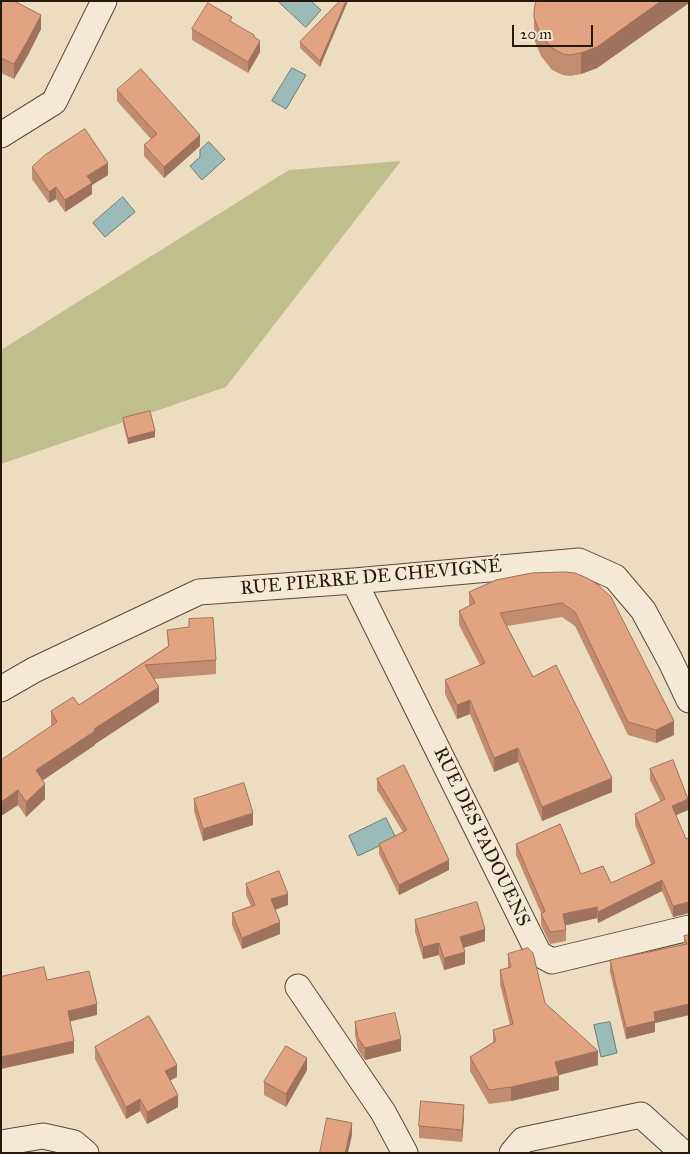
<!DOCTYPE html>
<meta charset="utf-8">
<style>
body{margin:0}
#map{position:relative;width:690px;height:1154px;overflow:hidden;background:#ecddc0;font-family:"IM FELL Great Primer",serif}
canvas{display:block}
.frame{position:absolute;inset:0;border:2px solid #29190b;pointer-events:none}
.scale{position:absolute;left:512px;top:25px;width:81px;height:22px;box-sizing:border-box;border:2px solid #29190b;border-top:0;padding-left:6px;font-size:15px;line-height:18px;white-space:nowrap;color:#29190b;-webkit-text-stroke:4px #f3e9d6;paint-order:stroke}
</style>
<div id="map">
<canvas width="690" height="1154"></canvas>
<div class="frame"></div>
<div class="scale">20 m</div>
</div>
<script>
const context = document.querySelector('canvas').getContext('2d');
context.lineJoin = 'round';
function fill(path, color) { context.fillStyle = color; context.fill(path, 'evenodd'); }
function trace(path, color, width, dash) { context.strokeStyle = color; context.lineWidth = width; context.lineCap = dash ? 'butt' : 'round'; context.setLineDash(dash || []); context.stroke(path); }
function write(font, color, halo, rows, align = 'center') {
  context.font = font + ' "IM FELL Great Primer",serif'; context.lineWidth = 4; context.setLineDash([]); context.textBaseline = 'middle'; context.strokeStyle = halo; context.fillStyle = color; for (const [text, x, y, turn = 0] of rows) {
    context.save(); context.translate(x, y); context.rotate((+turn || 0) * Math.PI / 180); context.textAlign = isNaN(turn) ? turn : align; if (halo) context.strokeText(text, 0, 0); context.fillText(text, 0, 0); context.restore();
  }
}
fill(new Path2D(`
 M401 161 226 387 1 464V350L289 170Z`), '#bfbf8d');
const water = new Path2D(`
 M278 1H311L321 10 306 27Z
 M292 68 306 75 286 109 272 101Z
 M209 142 225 159 202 180 190 166 200 157V150Z
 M123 197 135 212 105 237 93 223Z
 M386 818 396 838 358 856 349 836Z
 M610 1022 617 1053 601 1057 594 1025Z`);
fill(water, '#9abbb8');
trace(water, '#6d7a73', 1);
const minor = new Path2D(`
 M1 135 54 102 104 1
 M354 581 539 954 552 961 689 928
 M1 689 34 670 199 592 354 581 579 561 615 577 643 610 670 660 689 700
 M298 987 383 1112 405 1153
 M1 1143 43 1136 74 1143 86 1153
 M512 1153 523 1140 641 1115 683 1153`);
trace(minor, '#5a4a38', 27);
trace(minor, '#f3e9d6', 25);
fill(new Path2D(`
 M1 1 41 29 28 55 14 79 1 73Z
 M340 1 320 67 300 48V42Z
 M689 1V3L597 68 581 74 570 76 563 75 552 70 541 56 534 39V12Z
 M192 29 254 37 260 52 248 73 192 40Z
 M117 90 200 146 164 178 144 156V145L151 139 117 101Z
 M32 167 108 175 92 185V194L65 212 56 199 49 203 32 179Z
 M123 418 155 437 128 444 123 424Z
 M565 572 674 735 656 743 628 735 575 626 562 617 507 626 533 677 612 792 542 821 518 762 494 772 470 714 457 719 445 694V680L480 665 459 625V611L469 606V592Z
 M167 630 216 660V674L154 679 159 702 95 744V745L43 780 45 799 26 817 18 805 1 816 51 726V711L79 705 168 646Z
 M650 769 688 810 676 815 686 914 673 917 662 891 598 923 597 918 565 925 566 930V941L550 944 541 925V913L516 855V844L581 874 611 883 651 864 635 825V814L661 802 650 780Z
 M377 779 449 870 399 895 379 854V844L403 832 377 790Z
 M194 799 253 825 203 841 194 811Z
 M246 884 288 905 275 910 280 934 242 949 232 925V913L251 906 246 895Z
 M415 920 485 941 463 948 465 964 444 970 439 955 423 959 415 932Z
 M689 935V1015L655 1023V1032L626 1039 610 972V960L684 944V936Z
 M508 954 545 1003 598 1065 559 1075V1090L511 1101 489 1104 470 1071V1057L493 1042V1030L510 1025 500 984V970L508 968Z
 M355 1022 401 1051 365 1060 358 1050 355 1035Z
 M95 1047 177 1077 170 1080 178 1107 147 1124 140 1111 126 1119 95 1059Z
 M307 1070 286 1107 264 1095V1082Z
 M464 1117 462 1142 419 1138V1126Z`), '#c28c71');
fill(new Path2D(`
 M346 1H348L320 67V61Z
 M661 1H689V3L597 68 581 74V53Z
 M41 15V29L28 55 14 79V64Z
 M260 41V52L248 73V62Z
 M200 135V146L164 178V167Z
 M108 163V175L92 185V194L65 212V200L87 176Z
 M56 187V199L49 203V192Z
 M155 431V437L128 444V438Z
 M159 687V702L95 744V745L36 785V770L94 729Z
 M470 700V714L457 719V705Z
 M674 721V735L656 743V730Z
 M518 748V762L494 772V758Z
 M612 778V792L542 821V807Z
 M45 784V799L26 817V802Z
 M18 790V805L1 816V802Z
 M688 799V810L672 817V806Z
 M253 813V825L203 841V829Z
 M449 860V870L399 895V885Z
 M662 880V891L598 923V912Z
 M288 894V905L271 911V899Z
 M689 902V913L673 917V906Z
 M597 907V918L563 926V914Z
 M280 922V934L242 949V938Z
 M485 929V941L460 949V937Z
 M439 943V955L423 959V947Z
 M465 952V964L444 970V958Z
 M97 1004V1015L68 1022V1011Z
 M689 1004V1015L655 1023V1032L626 1039V1028L654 1012Z
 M401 1039V1051L365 1060V1048Z
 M74 1041V1053L1 1069V1057Z
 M598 1051V1065L555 1076V1062Z
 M307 1058V1070L286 1107V1094Z
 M177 1065V1077L165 1083V1071Z
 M559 1076V1090L511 1101V1087Z
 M178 1095V1107L147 1124V1112Z
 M140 1099V1111L126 1119V1107Z
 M464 1105V1117L462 1142V1130Z
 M352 1123V1135L348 1153H345Z`), '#9e725c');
const building = new Path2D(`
 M1 1H14L41 15 28 40 14 64 1 58Z
 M340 1H346L320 61 300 42Z
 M536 1H661L597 47 581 53 570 55 563 54 552 48 541 35 534 18V12Z
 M208 3 232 17 230 21 254 35V37L260 41 248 62 192 29Z
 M141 69 200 135 164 167 144 145 157 134 117 90Z
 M85 129 108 163 87 176 92 183 65 200 56 187 49 192 32 167 45 155Z
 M150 411 155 431 128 438 123 418Z
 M565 572 575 573 587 578 597 584 611 597 674 721 656 730 628 722 575 612 562 603 500 613 533 677 556 665 612 778 542 807 518 748 494 758 470 700 457 705 445 680 485 663 459 611 475 603 469 592 496 580 532 573Z
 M213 618 216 660 145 665 159 687 94 729 95 731 36 770 45 784 26 802 18 790 1 802V760L57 722 51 711 73 697 79 705 169 646 167 630 189 627V619Z
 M673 760 688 799 672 806 686 839 689 838V902L673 906 662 880 598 912 597 907 563 914 566 930 550 932 541 914 545 911 516 844 560 824 581 874 603 866 611 883 655 863 635 814 665 799 650 769Z
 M404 765 449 860 399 885 379 844 407 830 377 779Z
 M244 783 253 813 203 829 194 799Z
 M279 871 288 894 271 899 280 922 242 938 232 913 255 905 246 884Z
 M477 902 485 929 460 937 465 952 444 958 439 943 423 947 415 920Z
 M689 935V1004L654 1012 655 1021 626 1028 610 960 687 944 684 936Z
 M528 948 533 953 545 1003 598 1051 555 1062 559 1076 511 1087 489 1090 470 1057 496 1041 493 1030 513 1024 500 970 511 967 508 954Z
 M44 967 47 980 89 971 97 1004 68 1011 74 1041 1 1057V974L2 976Z
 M395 1013 401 1039 365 1048 358 1038 355 1022Z
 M149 1016 177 1065 165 1071 178 1095 147 1112 140 1099 126 1107 95 1047Z
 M286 1046 307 1058 286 1094 264 1082Z
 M421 1101 464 1105 462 1130 419 1126Z
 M327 1118 352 1123 345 1153H320Z`);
fill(building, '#e2a383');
trace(building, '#9e725c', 1);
write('19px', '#29190b', '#f3e9d6', [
 ["RUE PIERRE DE CHEVIGNÉ",371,578,-5],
 ["RUE DES PADOUENS",481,837,64]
]);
</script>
